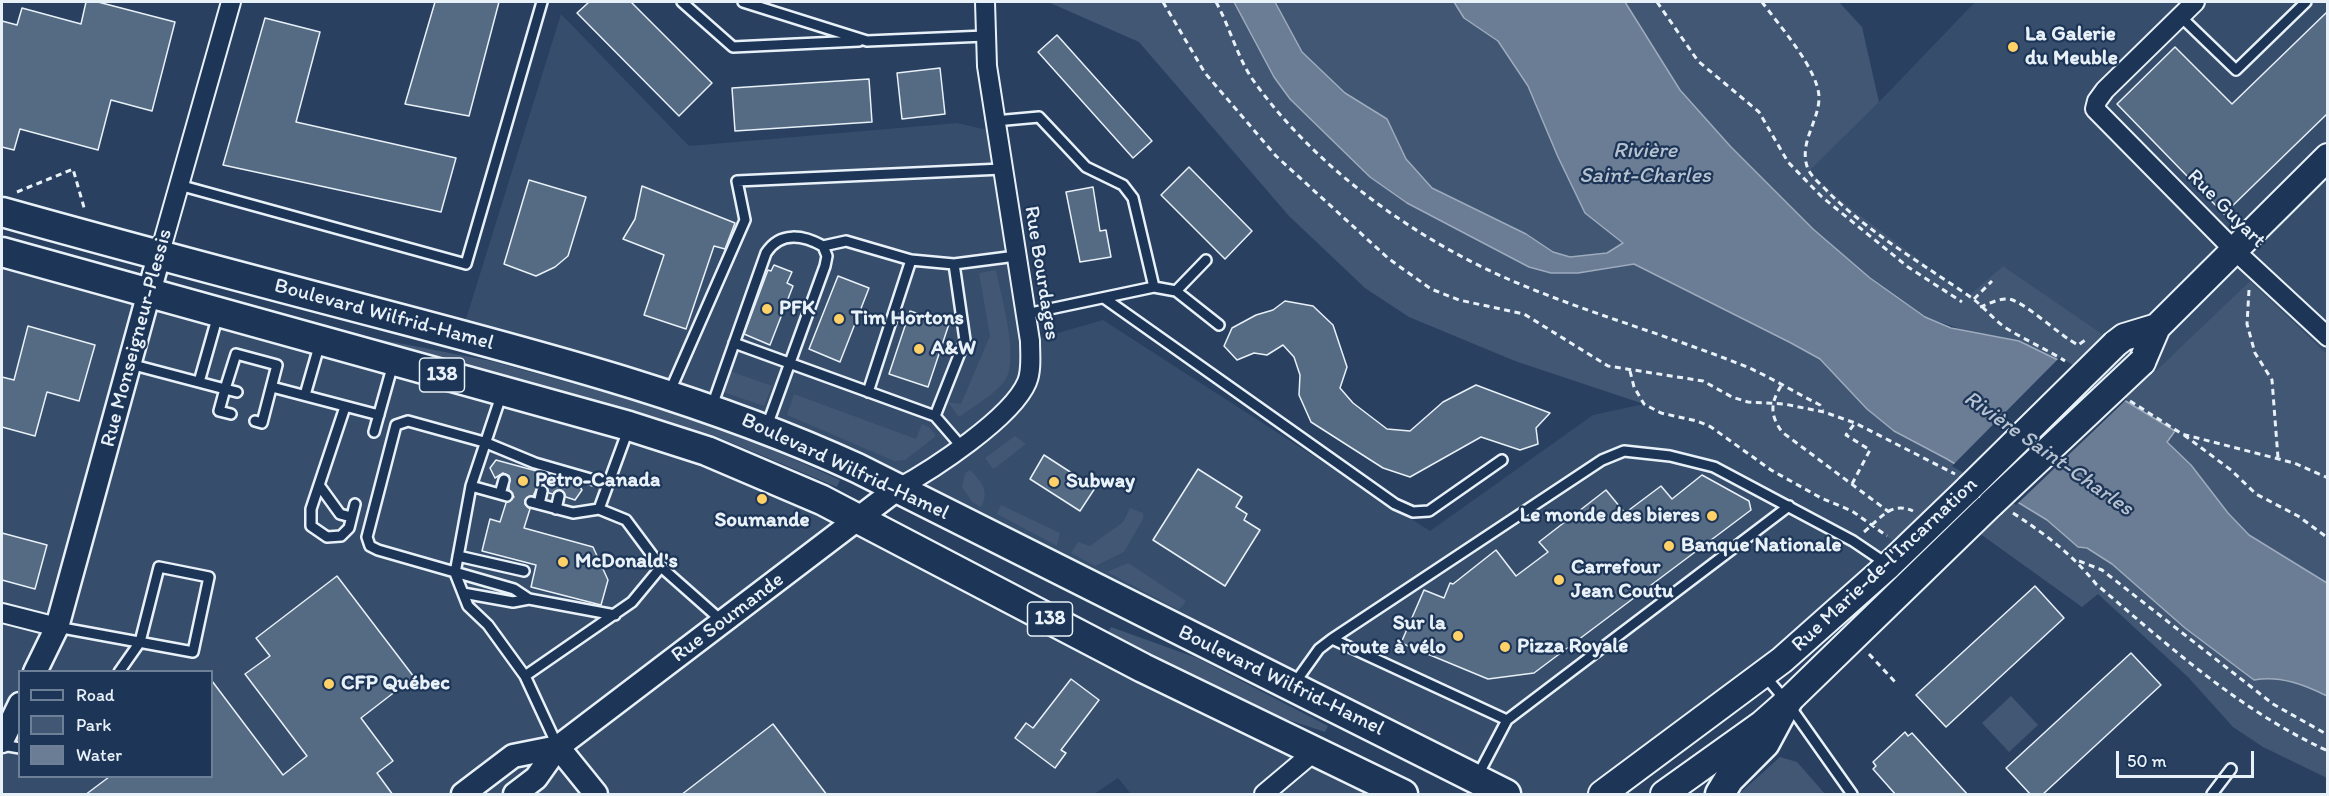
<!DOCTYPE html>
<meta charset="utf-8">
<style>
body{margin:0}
#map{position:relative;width:2329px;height:796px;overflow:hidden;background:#294061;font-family:Itim,sans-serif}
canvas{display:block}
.frame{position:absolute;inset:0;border:3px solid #e8f1f8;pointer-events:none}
.legend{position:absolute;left:18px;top:670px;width:195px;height:108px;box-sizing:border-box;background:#1d3557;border:2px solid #6e8097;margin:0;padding:8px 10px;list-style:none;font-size:18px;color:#e8f1f8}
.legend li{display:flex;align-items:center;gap:12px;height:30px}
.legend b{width:30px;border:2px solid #6e8097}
.scale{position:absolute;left:2116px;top:751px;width:138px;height:27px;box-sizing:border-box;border:3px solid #e8f1f8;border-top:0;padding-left:8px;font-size:18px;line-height:21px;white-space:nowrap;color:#e8f1f8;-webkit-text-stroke:4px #1d3557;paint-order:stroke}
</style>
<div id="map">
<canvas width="2329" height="796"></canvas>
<div class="frame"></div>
<ul class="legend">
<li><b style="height:8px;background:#1d3557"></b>Road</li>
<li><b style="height:16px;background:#415774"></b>Park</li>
<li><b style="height:16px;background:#6b7c95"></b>Water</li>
</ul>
<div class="scale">50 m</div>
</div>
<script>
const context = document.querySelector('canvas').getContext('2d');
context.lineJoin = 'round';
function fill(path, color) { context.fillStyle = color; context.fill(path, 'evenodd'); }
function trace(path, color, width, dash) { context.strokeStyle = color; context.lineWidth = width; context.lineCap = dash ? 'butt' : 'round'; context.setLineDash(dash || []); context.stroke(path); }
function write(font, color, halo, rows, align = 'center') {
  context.font = font + ' Itim,sans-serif'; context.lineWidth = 4.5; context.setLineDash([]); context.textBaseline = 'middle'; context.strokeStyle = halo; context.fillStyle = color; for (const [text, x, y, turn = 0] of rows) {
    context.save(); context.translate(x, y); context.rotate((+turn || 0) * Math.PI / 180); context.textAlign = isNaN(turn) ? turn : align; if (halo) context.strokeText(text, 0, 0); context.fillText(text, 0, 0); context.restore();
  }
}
fill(new Path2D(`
 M1975 2H2327V354L2250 281 2156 372 2003 266 1968 296 1848 206 1808 172V159L1879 102Z
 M561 14 689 146 957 123 996 132 1030 341 1103 320 1430 531 1593 415 1644 404 1661 413 1697 421 1711 427 1771 470 1821 498 1852 511 1905 550 1602 794H1506L897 489 461 335Z
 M2 252 665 438 1403 794H1131L1118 778 1094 794H2ZM20 672H212V776H20Z`), '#364d6b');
fill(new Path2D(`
 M1048 2H1234L1274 77 1290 99 1370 177 1551 273H1578L1634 264 1791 343 1820 359 1867 409 1894 431 1947 459 2047 520 2078 546 2087 548 2112 564 2185 628 2254 680C2280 675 2305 685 2327 696V778L2263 747 2233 727 2188 677 2098 594 2082 607 1947 510 1905 550 1852 511 1821 498 1771 470 1711 427 1697 421 1661 413 1644 404 1515 361 1409 317 1365 288 1289 216 1139 42Z
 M1275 2H1454L1464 18 1498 41 1528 86 1558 157 1585 213 1623 243 1607 253 1570 257 1553 252 1526 234 1431 188 1406 159 1387 119 1345 93 1302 52Z
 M1625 2H1839L1862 27 1879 102 1809 171 1848 206 1968 296 2003 266 2156 371 2250 281 2327 354V583L2249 535 2228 513 2191 465 2166 441 2174 431 2109 392 1969 332 1925 317 1870 278 1813 229 1731 147 1680 90Z
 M996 270C1001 296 1019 356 1006 379 996 394 974 406 959 417L948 402 961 404 990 336 979 273Z
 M184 288 357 335 491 361 614 395 744 437 840 480 837 487 713 435Z
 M730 371 772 386 764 406 723 392Z
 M794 394 916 439 922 424 929 427 936 436 905 460 894 461 787 415Z
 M1015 436 1026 444 995 468H992L985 458Z
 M970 470C982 483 990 490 981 507L972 502 962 487 965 473Z
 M1001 505 1060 533 1057 546 997 514Z
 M1130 508 1143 513V519L1124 552 1095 566 1071 553 1078 542 1090 546 1123 522Z
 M1128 563 1186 601 1179 610 1107 572Z
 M1111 627 1197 658 1328 726 1325 732 1253 708 1107 635Z
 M2011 696 2038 725 2009 752 1982 723Z
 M1780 757 1797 762 1825 794H1739Z`), '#415774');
const water = new Path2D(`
 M1234 2H1275L1302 52 1345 93 1387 119 1406 159 1432 188 1526 234 1553 252 1570 257 1607 253 1623 243 1585 213 1558 157 1528 86 1498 41 1464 18 1454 2H1625L1680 90 1731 147 1813 229 1870 278 1925 317 1951 328 2019 341 2058 360 2175 431 2167 442 2191 465 2228 513 2249 535 2327 583V696C2305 685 2280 675 2254 680L2185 628 2112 564 2087 548 2078 547 2047 520 1947 459 1894 431 1867 409 1820 359 1791 343 1634 264 1578 273H1551L1529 267 1407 203 1370 177 1290 99 1274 77Z`);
fill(water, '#6b7c95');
trace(water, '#9dabbd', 1.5);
fill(new Path2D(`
 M2060 357 2127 399 2016 505 1952 466Z`), '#294061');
const building = new Path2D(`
 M86 2H98L175 22 152 111 111 100 98 150 20 129 14 150 2 147V21L17 25 22 8 81 24Z
 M435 2H499L469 116 405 104Z
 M589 2H631L712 83 679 116 577 13Z
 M2328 11V113L2224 214 2117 104 2175 47 2232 104Z
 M265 18 320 32 296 122 456 158 441 212 223 165Z
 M1057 35 1152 141 1133 158 1038 52Z
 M940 68 945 114 902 119 897 73Z
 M869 79 872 122 735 131 732 88Z
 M1189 167 1252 231 1225 259 1161 195Z
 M529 180 586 197 568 256 555 267 536 276 504 264Z
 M642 186 735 223 725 249 714 246 686 329 644 315 664 255 623 239 635 219Z
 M1093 187 1100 231 1106 230 1111 257 1080 262 1066 192Z
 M774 265 792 272 787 283 793 286 770 345 744 334 768 270 771 271Z
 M838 276 869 288 840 362 809 349Z
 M1285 301 1313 306 1333 325 1347 367 1340 388 1353 403 1387 429 1410 431 1443 402 1476 385 1550 413 1536 428 1538 444 1520 450 1481 437 1410 477 1383 468 1311 422 1299 395 1300 375 1294 357 1283 345 1267 355 1254 353 1237 360 1224 346 1232 328 1256 315 1273 310Z
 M910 311 949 324 928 387 889 374Z
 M28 326 95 345 79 401 47 392 35 436 2 427V377L14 380Z
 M1044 455 1095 488 1080 511 1030 479Z
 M496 460 577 482 582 490 575 500 566 497 561 490 553 494 549 493 544 485 538 486 533 496 525 500V504L530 509 524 528 593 547 608 580 601 605 531 587 536 565 482 551 490 519 500 522 506 503 514 497 509 490V476L503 473 495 478 490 468Z
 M1198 469 1242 497 1236 507 1247 514 1244 520 1260 530 1225 586 1153 540Z
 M1702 475 1749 501 1751 510 1534 673 1488 679 1401 643 1424 590 1444 598 1450 583 1453 584 1496 550 1516 576 1548 552 1539 542 1606 490 1625 513 1661 486 1672 499Z
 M2 533 47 545 35 589 2 580Z
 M337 576 414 677 361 718 393 761 377 773 393 795H85L109 777H212V681L283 775 307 756 245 674 270 656 256 638Z
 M2035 586 2064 618 1946 727 1916 695Z
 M2131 653 2161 685 2042 795H2031L2006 768Z
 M1071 679 1099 700 1061 750 1066 753 1055 768 1015 738 1026 723 1033 728Z
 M773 724 827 795H681Z
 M1905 732 1908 736 1912 733 1968 795H1896L1873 769 1876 766 1873 762Z`);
fill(building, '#556a83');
trace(building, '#e8f1f8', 1.5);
const service = new Path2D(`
 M682 2 733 47 859 41
 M743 2 867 41 985 36
 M2180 16 2236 70 2306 2
 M995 121 1039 117 1086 167 1123 185 1133 198 1154 287 1176 291 1206 260
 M179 185 466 264 542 2
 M823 246 846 241 911 260 954 264 965 340 935 416
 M954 264 1016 256
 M1176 291 1219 325
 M1104 298 1395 504 1413 512 1429 511 1502 460
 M1026 314 1154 287
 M734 343 935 416 961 446
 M130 364 225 389 236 354 277 365 262 423 255 421
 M199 382 218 315
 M272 387 379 415
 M670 391 745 220 737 181 1002 169
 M868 392 911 260
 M502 393 471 486 507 496
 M305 395 320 343
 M712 406 766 253C780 231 803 235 823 246L827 256 825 266 767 426
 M345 407 311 509V526L327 537 341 536 349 528 355 504
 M231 414 219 411 225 389 237 392
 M628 430 599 509 626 520 661 567 722 621
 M374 432 393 364
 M608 484 535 463 484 442 408 421 396 425 367 537 370 546 378 550 514 589 529 599 615 615
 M319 485 340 514 351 517
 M471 486 455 573 468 606 488 625 525 676 632 602 661 567
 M500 494 504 480
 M531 502 573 513 599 509
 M539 504 542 491
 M556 509 559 496
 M458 556 524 571
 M463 593 513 602 529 599
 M57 627 193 652 209 577 159 567 140 642 119 672
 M1332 639 1507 720
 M525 676 558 747
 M1765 676 1787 702 1852 794
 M1294 684 1319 649 1332 639 1602 460 1624 451 1670 456 1714 467 1853 541 1887 564
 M2 745 20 748
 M1477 777 1507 720 1789 506
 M2212 794 2231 769`);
const minor = new Path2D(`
 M2195 2 2105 90 2097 101 2095 109 2233 249 2328 337
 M159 256 231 2
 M897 489C932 470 1012 418 1027 382 1032 370 1030 354 1030 341L987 66 985 2
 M2 613 57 627
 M1264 794 1315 751`);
const tertiary = new Path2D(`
 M35 672 57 627 159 256
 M2 741 20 704
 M558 747 596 794
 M463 794 513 756 558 747
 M515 794 536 778 558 747 897 489`);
const secondary = new Path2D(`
 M2115 344 2124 337 2157 327
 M2142 362 2157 327 2328 157
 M1602 794 1782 660 1889 565 1969 488
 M1664 794 1762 724 1787 702 1991 504`);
const primary = new Path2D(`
 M2 212C134 249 267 284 401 319 556 360 711 401 857 468L1506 794
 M2 252 629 426 707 451 822 500 1143 668 1403 794
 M1720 794 1729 779 1765 743 1787 702`);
trace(service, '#e8f1f8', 14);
trace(minor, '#e8f1f8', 22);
trace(tertiary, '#e8f1f8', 27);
trace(secondary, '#e8f1f8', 30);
trace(primary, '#e8f1f8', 33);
trace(new Path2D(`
 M1163 2 1205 73 1276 156 1389 259 1431 289 1459 300 1524 314 1608 366 1703 381 1732 397 1748 402 1784 404 1824 412 1855 423 1955 474
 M1216 2C1229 25 1238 59 1253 80 1314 166 1412 237 1508 279 1586 313 1668 335 1747 367 1772 378 1796 393 1820 405L1823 410
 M1657 2 1698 61 1759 112 1788 162 1822 197 1908 267 1962 302
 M1762 2C1778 24 1820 71 1819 99 1818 123 1798 144 1808 169 1812 178 1823 186 1829 193 1872 235 1923 264 1972 298 1984 307 1993 319 2006 328 2025 340 2046 349 2065 361
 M17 192 73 169 85 211
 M2249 290 2247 324 2255 353 2272 380 2278 458
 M1974 299 1992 281
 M1980 307C1989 304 1999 298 2008 299 2023 300 2060 336 2078 345L2087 339
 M1630 371 1634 387 1644 404 1661 413 1697 421 1711 427 1771 470 1821 498 1852 511 1887 536
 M1781 386C1770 404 1770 415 1782 432L1889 512
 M2130 401 2182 434 2294 463 2328 478
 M2184 435 2231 470 2256 494 2298 516 2328 538
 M1852 484 1870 450 1846 435 1855 423
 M2013 513C2045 534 2072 554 2096 584 2169 646 2240 711 2328 751
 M1864 532C1881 518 1891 501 1913 511
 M2079 561 2102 570 2273 704 2328 735
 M1869 654 1897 684`), '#e8f1f8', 3, [6, 4.5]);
trace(service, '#1d3557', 9);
trace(minor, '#1d3557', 18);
trace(tertiary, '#1d3557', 22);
trace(secondary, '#1d3557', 26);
trace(primary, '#1d3557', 28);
const secondaryBridge = new Path2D(`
 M1969 488 2115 344
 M1991 504 2142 362`);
trace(secondaryBridge, '#e8f1f8', 30, []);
trace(secondaryBridge, '#1d3557', 26);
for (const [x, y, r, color] of [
 [2013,47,6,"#ffd166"],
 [767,309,6,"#ffd166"],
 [839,319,6,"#ffd166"],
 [919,349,6,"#ffd166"],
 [523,481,6,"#ffd166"],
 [1054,482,6,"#ffd166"],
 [762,499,6,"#ffd166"],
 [1712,516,6,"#ffd166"],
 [1669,546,6,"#ffd166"],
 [563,562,6,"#ffd166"],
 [1559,580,6,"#ffd166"],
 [1458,636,6,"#ffd166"],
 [1505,647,6,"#ffd166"],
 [329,684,6,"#ffd166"]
]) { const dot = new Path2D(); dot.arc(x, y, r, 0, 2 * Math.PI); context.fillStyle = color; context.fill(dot); trace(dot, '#1d3557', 2); }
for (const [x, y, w] of [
 [442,375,45],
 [1050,619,45]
]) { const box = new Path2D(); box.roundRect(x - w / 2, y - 17, w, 34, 4.5); context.fillStyle = '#1d3557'; context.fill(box); trace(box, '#e8f1f8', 1.5); }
write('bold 20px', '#e8f1f8', null, [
 ["138",442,375],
 ["138",1050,619]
]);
write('bold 21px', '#e8f1f8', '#1d3557', [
 ["La Galerie",2025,35],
 ["du Meuble",2025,59],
 ["PFK",779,309],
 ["Tim Hortons",851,319],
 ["A&W",931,349],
 ["Petro-Canada",535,481],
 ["Subway",1066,482],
 ["Le monde des bieres",1700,516,"right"],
 ["Soumande",762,521,"center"],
 ["Banque Nationale",1681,546],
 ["McDonald's",575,562],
 ["Carrefour",1571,568],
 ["Jean Coutu",1571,592],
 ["Sur la",1446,624,"right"],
 ["route à vélo",1446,648,"right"],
 ["Pizza Royale",1517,647],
 ["CFP Québec",341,684]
], 'left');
write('21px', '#e8f1f8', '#1d3557', [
 ["Rue Guyart",2226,209,45],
 ["Rue Bourdages",1041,273,81],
 ["Boulevard Wilfrid-Hamel",384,315,15],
 ["Rue Monseigneur-Plessis",137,338,-75],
 ["Boulevard Wilfrid-Hamel",845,467,25],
 ["Rue Marie-de-l'Incarnation",1885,565,-43],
 ["Rue Soumande",728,618,-37],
 ["Boulevard Wilfrid-Hamel",1281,681,26]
]);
write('italic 22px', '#b6c2d0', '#1d3557', [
 ["Rivière",1645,151],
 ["Saint-Charles",1645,176],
 ["Rivière Saint-Charles",2048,454,35]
]);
</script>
